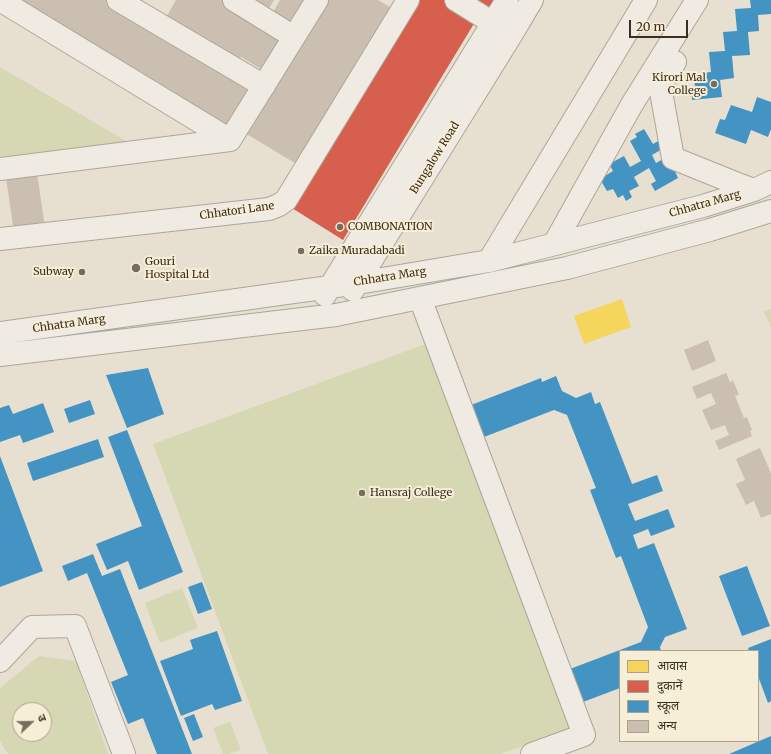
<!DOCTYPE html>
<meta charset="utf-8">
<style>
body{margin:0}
#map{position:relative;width:771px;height:754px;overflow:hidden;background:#e7e0d1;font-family:Merriweather,"Noto Sans Devanagari",serif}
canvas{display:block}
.legend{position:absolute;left:619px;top:650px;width:140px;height:92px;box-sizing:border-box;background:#f7eed8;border:1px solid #ada18e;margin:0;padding:5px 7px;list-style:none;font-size:12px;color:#3d2e20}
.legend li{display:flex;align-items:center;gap:8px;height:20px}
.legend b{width:20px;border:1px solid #ada18e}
.north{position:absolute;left:12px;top:702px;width:40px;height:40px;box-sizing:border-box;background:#f7eed8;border:1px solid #ada18e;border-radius:50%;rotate:68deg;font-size:11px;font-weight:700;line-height:16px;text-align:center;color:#3d2e20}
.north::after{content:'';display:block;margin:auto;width:14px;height:18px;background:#786c5e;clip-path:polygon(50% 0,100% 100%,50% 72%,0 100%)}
.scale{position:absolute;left:629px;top:20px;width:59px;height:18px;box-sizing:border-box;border:2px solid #3d2e20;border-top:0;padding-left:5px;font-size:12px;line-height:14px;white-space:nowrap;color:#3d2e20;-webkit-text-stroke:3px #f7eed8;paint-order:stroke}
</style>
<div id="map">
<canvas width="771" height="754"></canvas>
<ul class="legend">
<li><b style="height:11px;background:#f6d55c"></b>आवास</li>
<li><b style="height:11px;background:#d6604d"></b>दुकानें</li>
<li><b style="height:11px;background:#4393c3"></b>स्कूल</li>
<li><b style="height:11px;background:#cbbfb2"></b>अन्य</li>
</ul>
<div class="north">उ</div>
<div class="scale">20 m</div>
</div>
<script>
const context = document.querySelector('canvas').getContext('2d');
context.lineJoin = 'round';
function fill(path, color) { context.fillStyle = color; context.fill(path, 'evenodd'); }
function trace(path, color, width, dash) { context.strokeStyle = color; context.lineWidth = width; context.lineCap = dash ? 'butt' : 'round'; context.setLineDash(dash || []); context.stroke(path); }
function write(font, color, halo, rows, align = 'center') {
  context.font = font + ' Merriweather,serif'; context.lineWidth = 4; context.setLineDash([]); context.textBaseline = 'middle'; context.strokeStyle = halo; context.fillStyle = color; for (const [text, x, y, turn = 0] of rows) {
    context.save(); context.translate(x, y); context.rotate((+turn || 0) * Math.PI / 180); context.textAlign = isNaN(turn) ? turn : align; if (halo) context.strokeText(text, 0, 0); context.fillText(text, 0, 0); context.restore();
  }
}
fill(new Path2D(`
 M0 67 138 148 0 163Z
 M771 309V327L764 312Z
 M428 343 571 728 501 754H268L153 444Z
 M182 588 198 628 160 643 145 603Z
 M39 656 76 661 108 754H8L0 741V688ZM20 710H44V734H20Z
 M230 722 241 750 229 754H223L213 728Z`), '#d6d7b3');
fill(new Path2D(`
 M622 299 631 327 584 344 574 316Z`), '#f6d55c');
fill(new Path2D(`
 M411 0H450L478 17 343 240 287 205Z
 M473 0H495L490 10Z`), '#d6604d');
fill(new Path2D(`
 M750 0H771V14L758 15 759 31 748 32 750 55 732 56 734 78 720 80 722 97 692 100 691 88H695L694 74 711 72 709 52 725 51 723 32 737 31 735 9 751 8Z
 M757 97 771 102V129L768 137 751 130 746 144 715 133 720 119 725 120 731 105 752 112Z
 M644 129 653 144 660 140 664 148 652 155 656 163 670 155 673 167 678 178 655 191 651 184 656 181 649 168 634 177 639 186 629 191 632 197 626 201 623 195 618 198 613 189 607 191 600 179 613 171 609 164 624 156 630 167 641 161 630 141 637 137 635 134Z
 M148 368 164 414 127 428 106 375Z
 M556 376 562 391 576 398 591 392 595 404 600 402 632 484 657 475 663 491 628 504 635 521 668 509 675 527 651 536 648 529 633 535 638 549 654 543 687 629 665 637 660 647 661 651H620V688L583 702 570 669 641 642 648 627 621 556 616 558 590 490 596 488 567 415 554 410 484 437 471 405 541 378 542 382Z
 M90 400 95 414 69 423 64 409Z
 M43 403 54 432 23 443 20 435 0 442V408L9 405 13 414Z
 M127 430 183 572 139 590 128 561 107 570 96 544 142 526 108 437Z
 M98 439 104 457 33 481 27 463Z
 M0 456 43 571 0 587Z
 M93 554 102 576 120 569 192 754H157L143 718 128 724 111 682 128 675 87 573 68 581 62 566Z
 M747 566 770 626 742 636 719 576Z
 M202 582 212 609 198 614 188 587Z
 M217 631 242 701 215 710 212 704 181 716 160 661 193 649 190 640Z
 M771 639V701L768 703 758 676V651H749L748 648Z
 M194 714 203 737 193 741 184 718Z
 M771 736V754H729Z`), '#4393c3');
fill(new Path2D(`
 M17 0H106L254 92 229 133Z
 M176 0H227L285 36 264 71 241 57 237 63 165 19Z
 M247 0H274L267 12Z
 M280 0H306L291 26 272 14Z
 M324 0H378L391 8 298 165 245 133Z
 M37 173 45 227 14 232 6 178Z
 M708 340 716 361 692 371 684 350Z
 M726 373 730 382 733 380 739 395 735 396 744 418 747 417 752 430 750 431 752 436 719 450 715 441 729 435 725 425 711 430 702 410 716 404 711 393 697 399 692 387Z
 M760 448 771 473V514L761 518 754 501 746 505 736 484 745 480 736 459Z`), '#cbbfb2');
const minor = new Path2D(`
 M0 0 230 140
 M118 0 264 86
 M234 0 294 37
 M456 0 493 23
 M675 62 660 86 673 158 735 183 754 190
 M0 169 230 140 317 0
 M0 239 269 209 279 205 286 200 408 0
 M554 244 631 106 697 0
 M489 261 646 0
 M353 290 510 37 532 0
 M325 295 507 0
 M420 298 584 735 532 754
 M0 333 358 283 489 261 703 206 754 190 771 182
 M0 355 336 315 567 268 710 230 771 211
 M0 661 32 627 75 626 124 754`);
trace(minor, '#ada599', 24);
trace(minor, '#efebe3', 22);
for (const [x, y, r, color] of [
 [714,84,4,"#786c5e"],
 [340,227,4,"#786c5e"],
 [301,251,4,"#786c5e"],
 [136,268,5,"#786c5e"],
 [82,272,4,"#786c5e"],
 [362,493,4,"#786c5e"]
]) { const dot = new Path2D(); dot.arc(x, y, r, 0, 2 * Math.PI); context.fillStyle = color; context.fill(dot); trace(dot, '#f7eed8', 1.5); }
write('11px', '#3d2e20', '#f7eed8', [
 ["Kirori Mal",706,78,"right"],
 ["College",706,91,"right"],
 ["COMBONATION",348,227],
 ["Zaika Muradabadi",309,251],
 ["Gouri",145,262],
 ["Hospital Ltd",145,275],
 ["Subway",74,272,"right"],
 ["Hansraj College",370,493]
], 'left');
write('11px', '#3d2e20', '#f7eed8', [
 ["Bungalow Road",435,158,-58],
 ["Chhatra Marg",705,204,-16],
 ["Chhatori Lane",237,211,-8],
 ["Chhatra Marg",390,277,-9],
 ["Chhatra Marg",69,324,-8]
]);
</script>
